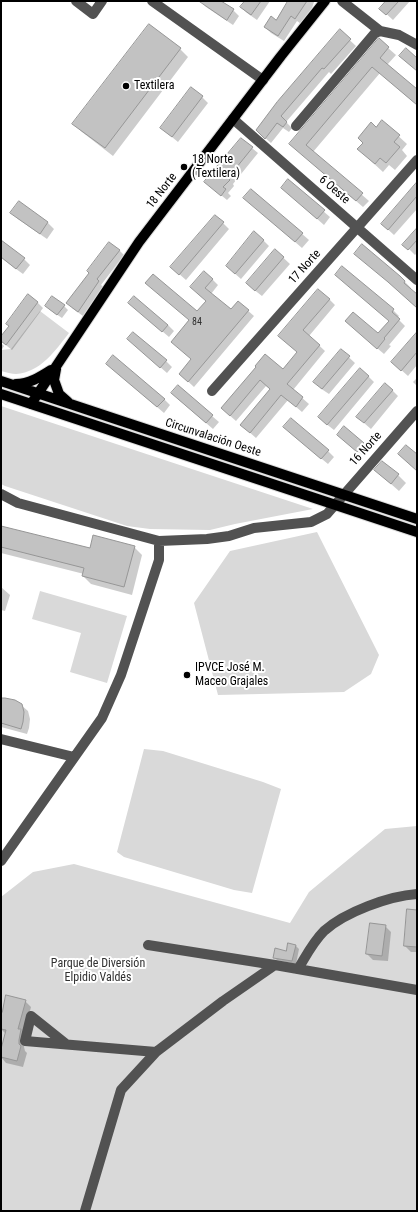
<!DOCTYPE html>
<meta charset="utf-8">
<style>
body{margin:0}
#map{position:relative;width:418px;height:1212px;overflow:hidden;background:#fff;font-family:"Roboto Condensed",sans-serif}
canvas{display:block}
.frame{position:absolute;inset:0;border:2px solid #000;pointer-events:none}
</style>
<div id="map">
<canvas width="418" height="1212"></canvas>
<div class="frame"></div>
</div>
<script>
const context = document.querySelector('canvas').getContext('2d');
context.lineJoin = 'round';
function fill(path, color) { context.fillStyle = color; context.fill(path, 'evenodd'); }
function trace(path, color, width, dash) { context.strokeStyle = color; context.lineWidth = width; context.lineCap = dash ? 'butt' : 'round'; context.setLineDash(dash || []); context.stroke(path); }
function write(font, color, halo, rows, align = 'center') {
  context.font = font + ' "Roboto Condensed",sans-serif'; context.lineWidth = 4; context.setLineDash([]); context.textBaseline = 'middle'; context.strokeStyle = halo; context.fillStyle = color; for (const [text, x, y, turn = 0] of rows) {
    context.save(); context.translate(x, y); context.rotate((+turn || 0) * Math.PI / 180); context.textAlign = isNaN(turn) ? turn : align; if (halo) context.strokeText(text, 0, 0); context.fillText(text, 0, 0); context.restore();
  }
}
fill(new Path2D(`
 M40 311 69 333C55 351 41 372 16 374 12 374 6 372 1 371V350L11 349Z
 M1 406 313 509 235 524 210 530 150 529 127 526 5 486 1 484Z
 M317 532 379 655 371 674 344 692 218 695 194 603 230 551Z
 M40 591 127 616 107 683 70 672 81 633 32 619Z
 M144 749 163 751 263 782 281 789 252 893 234 890 124 857 117 852Z
 M417 826V1211H1V897L33 872 74 864 290 923 309 892 385 829Z`), '#d9d9d9');
fill(new Path2D(`
 M200 1H220L233 10 239 16 233 25 206 7Z
 M246 1H270L257 20 247 13 241 7Z
 M290 1 314 2 312 8 301 24 297 21 284 41 271 33 265 27 276 21Z
 M387 1H410L393 20 381 9Z
 M149 25 180 49 188 57 113 156 82 132 74 124Z
 M340 31 356 46 331 74 329 72 286 122 292 128 289 132 283 128 271 143 263 136Z
 M379 40 396 55 387 65 417 90V105L380 73 313 152 369 201 363 207 290 144Z
 M202 97 208 103 178 142 161 128Z
 M382 121 407 144 402 150 407 156 395 170 389 165 383 172 358 149Z
 M241 139 258 153 233 184 234 186 228 193 231 196 227 200 211 187Z
 M288 181 330 217 324 225 282 188Z
 M417 183V209L394 235 382 224Z
 M252 190 309 240 302 248 251 204Z
 M19 203 48 223 54 229 47 239 18 219 12 213Z
 M223 223 229 229 186 280 178 273Z
 M417 229V253L415 255 404 244Z
 M263 240 269 246 241 279 233 272Z
 M1 241 24 259 30 265 23 274 1 258Z
 M119 250 124 255 101 285 104 287 83 316 72 308 90 273Z
 M275 250 290 264 262 296 253 289Z
 M336 275 393 310 399 316 397 318 405 326 389 345 391 346 384 354 352 327 379 335 390 321Z
 M399 276 411 288 410 289 417 295V308L396 288Z
 M212 279 218 285 211 294 231 311 238 302 254 316 194 387 180 374 192 360 197 313 207 301 197 293Z
 M329 299 335 305 309 336 325 351 293 390 309 404 302 412 288 400 256 438 248 431 271 390 266 386 236 421 228 414 257 367 283 370 298 353 286 342Z
 M37 302 43 308 12 350 2 342 1 343V338Z
 M64 306 68 310 62 318 50 310Z
 M136 309 168 325 174 331 169 337Z
 M417 334V365L408 376 399 368Z
 M128 339 166 361 172 367 167 373Z
 M1 343 4 346 1 351Z
 M341 350 355 363 329 394 320 388Z
 M107 364 164 399 170 405 164 413Z
 M368 376 374 382 334 430 325 423Z
 M417 378V386L413 382Z
 M178 387 219 422 213 429 178 399Z
 M392 390 398 396 371 429 364 423Z
 M344 428 367 448 362 455 342 439Z
 M290 433 328 451 334 457 328 464Z
 M375 470 398 475 406 483 399 491Z
 M1 527 90 550 134 547 142 555 132 595 91 584 83 576 84 574 1 553Z
 M1 587 10 595 5 611 1 610Z
 M1 699 21 705 28 711 30 719 29 728 27 734 1 727Z
 M417 911V952H411L405 946Z
 M385 926 391 932 388 961 373 960 367 954Z
 M289 945 296 946 299 949 296 964 277 960 274 957 287 952Z
 M25 1001 31 1007 24 1034 27 1036 24 1047 25 1051 27 1053 23 1067 6 1063 1 1057V1053L6 1034 1 1029V1023Z`), '#0003');
const building = new Path2D(`
 M199 1H221L234 9 227 20Z
 M245 1H261L251 15 240 7Z
 M288 1H307L295 19 291 16 278 36 264 27 271 16 276 20Z
 M386 1H399L386 15 379 9Z
 M149 24 181 48 105 148 72 124Z
 M340 29 351 39 324 69 322 68 281 116 287 122 283 127 277 123 265 139 256 130 277 102Z
 M379 38 389 47 380 58 417 89V105L372 67 306 145 363 193 356 201 289 144Z
 M406 48 417 58V71L399 56Z
 M191 87 203 96 172 137 160 128Z
 M382 120 400 135 394 142 400 147 386 163 380 158 375 164 357 149 363 143 358 138 371 122 376 127Z
 M241 138 253 147 228 178 230 180 223 187 226 189 221 196 204 182Z
 M288 179 325 210 317 219 281 188Z
 M417 182V196L388 230 381 224Z
 M251 189 303 233 295 242 243 198Z
 M19 201 48 222 40 234 10 213Z
 M215 215 224 222 179 275 170 267Z
 M417 228V240L408 250 402 245Z
 M254 231 264 240 235 274 226 266Z
 M1 240 25 258 16 269 1 257Z
 M109 242 120 250 97 279 99 281 78 312 66 303 89 273 87 271Z
 M362 244 400 276 405 281 404 283 417 294V308L388 282 354 254Z
 M275 249 284 257 255 291 246 283Z
 M342 266 394 309 392 312 400 319 384 338 385 339 377 349 345 321 353 312 378 333 389 321 335 275Z
 M204 271 213 279 205 288 231 309 238 301 249 310 188 382 179 374 191 359 171 342 189 320 145 283 153 274 197 311 206 301 190 287Z
 M318 289 330 299 303 330 320 345 287 384 303 397 296 407 281 395 250 433 240 425 270 389 260 380 230 416 221 408 256 367 255 366 265 354 283 369 297 352 278 336Z
 M28 294 38 302 6 345 1 341V336L9 326 6 324Z
 M52 296 65 305 57 315 45 306Z
 M134 296 168 325 162 332 128 303Z
 M133 332 167 360 160 368 127 339Z
 M417 332V352L401 371 391 362Z
 M341 349 350 356 322 389 313 382Z
 M113 355 165 399 157 407 106 364Z
 M360 368 369 376 327 425 318 417Z
 M385 383 393 390 364 423 356 417Z
 M178 385 213 415 206 423 171 393Z
 M291 418 329 450 321 459 283 427Z
 M344 426 364 443 357 452 337 435Z
 M406 445 417 454V471L398 454Z
 M382 461 399 474 391 484 374 470Z
 M1 526 90 548 93 535 135 546 124 587 82 576 84 568 1 547Z
 M1 698H5L15 700 22 704 24 712 23 722 21 729 1 723Z
 M407 909 417 910V947L404 946Z
 M370 923 386 925 382 956 366 954Z
 M288 943 296 945 292 961 273 958 275 948 286 951Z
 M6 995 26 1000 18 1029H21L19 1040V1044L21 1046 17 1061 1 1057V1049L6 1030 1 1029V1011L2 1012Z`);
fill(building, '#c2c2c2');
trace(building, '#969696', 1);
const major = new Path2D(`
 M56 369 54 380 59 394 68 402
 M1 381 417 519
 M16 384C29 384 40 377 51 370
 M1 394 417 532
 M31 404 139 242 281 56 325 1`);
trace(major, '#dbdbdb', 12);
trace(new Path2D(`
 M76 1 93 14 102 1
 M152 1 263 80
 M342 1 380 31 399 35 417 45
 M233 119 417 280
 M296 126 375 33 380 31
 M212 391 417 160
 M1 494 18 503 159 541 207 539 229 536 254 528 311 522 327 514 417 411
 M1 739 74 757
 M1 861 102 718 121 675 159 560V541
 M148 945 275 965
 M298 969C306 956 313 942 324 931 345 912 389 896 417 894
 M66 1044 31 1016 25 1041 156 1052
 M85 1211 121 1090 156 1052 223 1001 275 965 417 990`), '#525252', 10);
trace(major, '#000', 10);
for (const [x, y, r, color] of [
 [126,86,4,"#000"],
 [184,167,4,"#000"],
 [187,675,4,"#000"]
]) { const dot = new Path2D(); dot.arc(x, y, r, 0, 2 * Math.PI); context.fillStyle = color; context.fill(dot); trace(dot, '#fff', 1.5); }
write('10px', '#303030', null, [
 ["84",197,322]
]);
write('12px', '#000', '#fff', [
 ["Textilera",134,86],
 ["18 Norte",192,160],
 ["(Textilera)",192,174],
 ["IPVCE José M.",195,668],
 ["Maceo Grajales",195,682]
], 'left');
write('12px', '#000', '#fff', [
 ["6 Oeste",334,190,41],
 ["18 Norte",162,191,-52],
 ["17 Norte",305,267,-48],
 ["Circunvalación Oeste",213,438,18],
 ["16 Norte",366,449,-48]
]);
write('12px', '#303030', '#fff', [
 ["Parque de Diversión",98,964],
 ["Elpidio Valdés",98,978]
]);
</script>
